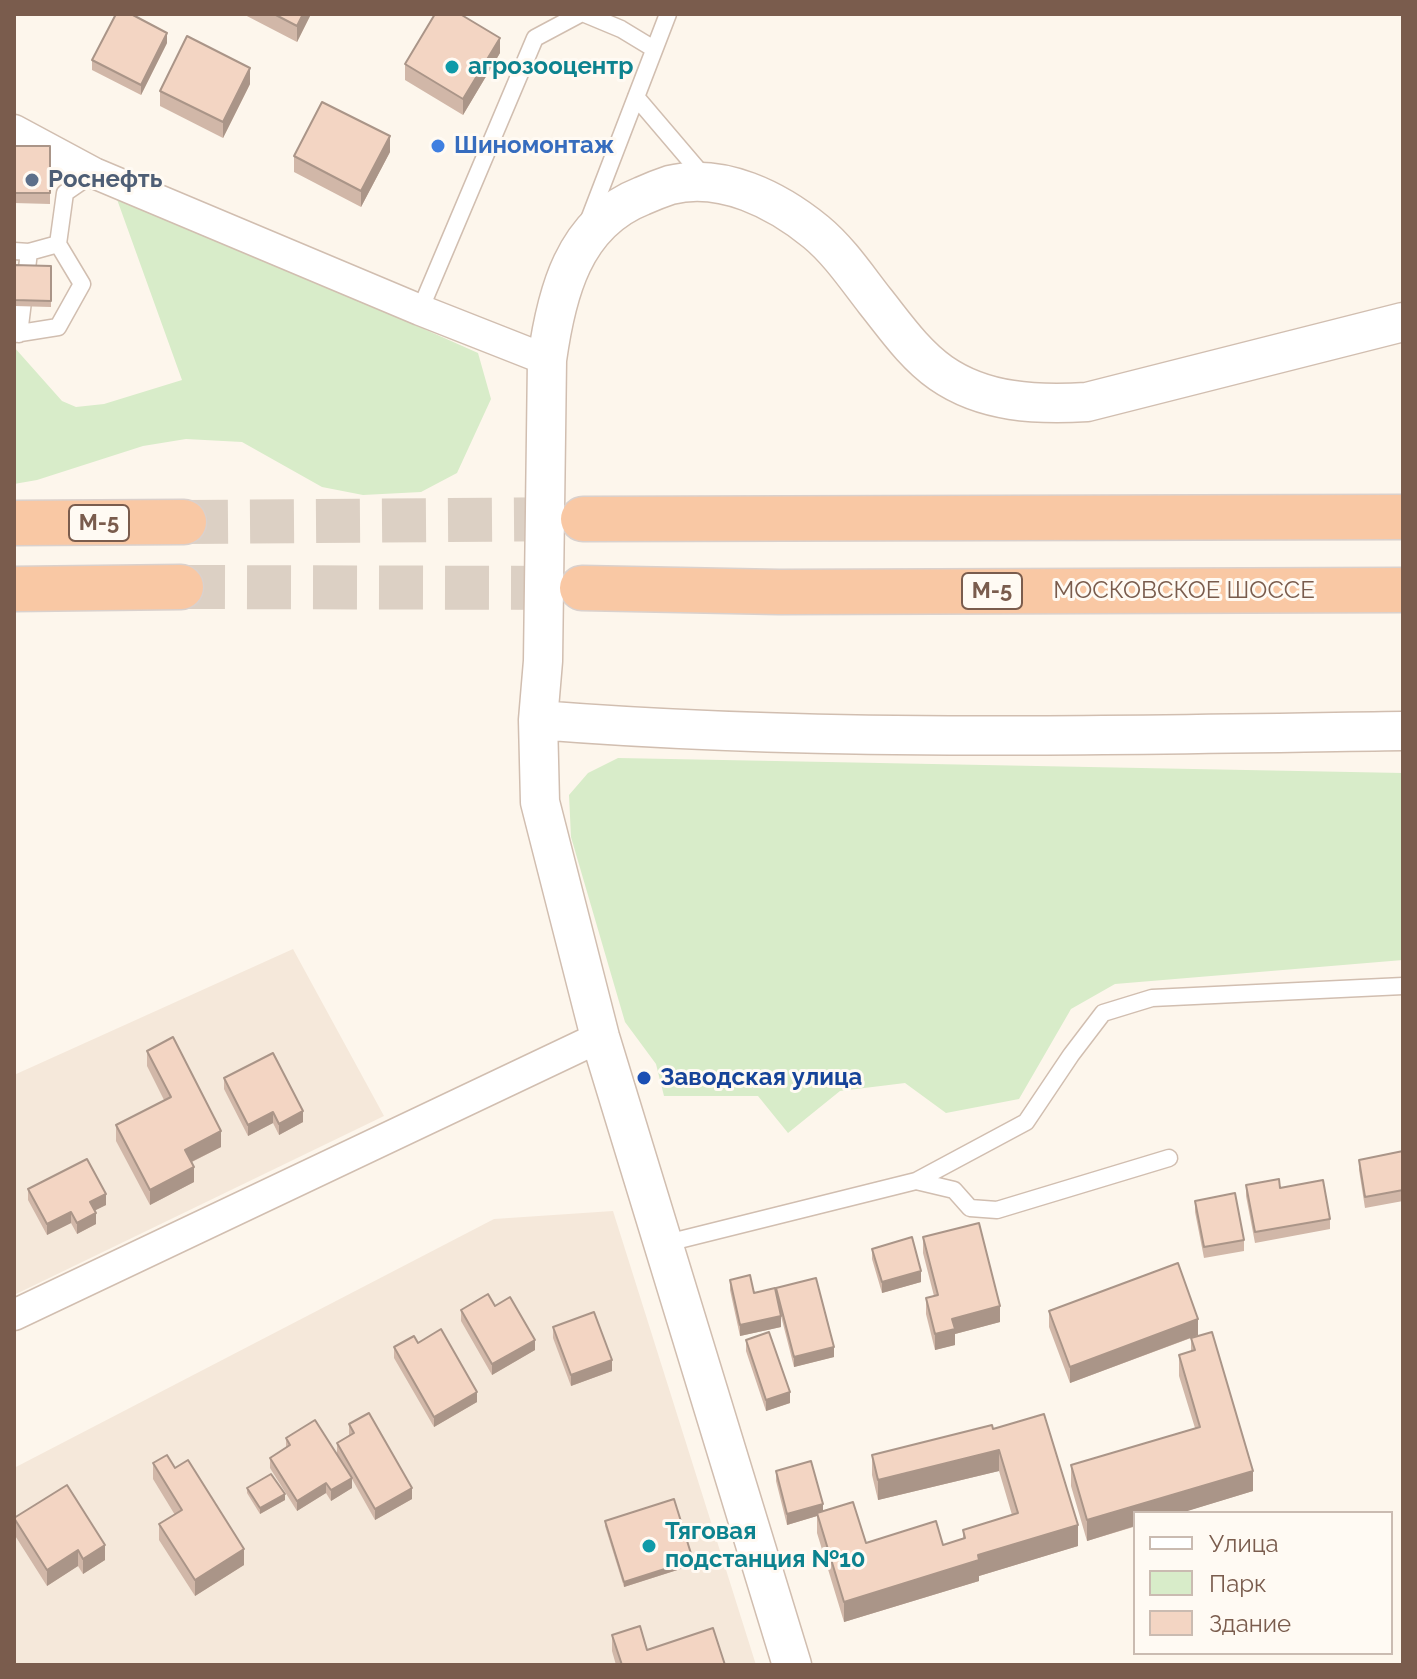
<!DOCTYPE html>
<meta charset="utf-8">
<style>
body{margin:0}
#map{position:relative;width:1417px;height:1679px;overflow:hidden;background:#fdf6ec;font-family:Raleway,sans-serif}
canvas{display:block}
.frame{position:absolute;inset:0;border:16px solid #7a5c4d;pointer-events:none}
.legend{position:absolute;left:1133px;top:1511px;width:260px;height:144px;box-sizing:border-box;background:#fffaf3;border:2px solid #cabbb1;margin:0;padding:10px 14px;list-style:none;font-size:24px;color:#7a5c4d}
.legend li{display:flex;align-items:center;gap:16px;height:40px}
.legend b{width:40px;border:2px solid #cabbb1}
</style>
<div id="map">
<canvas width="1417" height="1679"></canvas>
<div class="frame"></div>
<ul class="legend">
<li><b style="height:10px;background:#fff"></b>Улица</li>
<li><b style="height:22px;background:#d8ecc9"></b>Парк</li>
<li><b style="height:22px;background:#f3d5c3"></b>Здание</li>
</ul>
</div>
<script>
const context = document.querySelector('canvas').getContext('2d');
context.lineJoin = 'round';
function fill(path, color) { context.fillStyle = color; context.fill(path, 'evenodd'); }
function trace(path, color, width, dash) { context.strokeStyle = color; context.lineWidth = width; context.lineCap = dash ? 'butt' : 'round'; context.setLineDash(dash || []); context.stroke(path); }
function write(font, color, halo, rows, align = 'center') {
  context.font = font + ' Raleway,sans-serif'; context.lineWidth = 6; context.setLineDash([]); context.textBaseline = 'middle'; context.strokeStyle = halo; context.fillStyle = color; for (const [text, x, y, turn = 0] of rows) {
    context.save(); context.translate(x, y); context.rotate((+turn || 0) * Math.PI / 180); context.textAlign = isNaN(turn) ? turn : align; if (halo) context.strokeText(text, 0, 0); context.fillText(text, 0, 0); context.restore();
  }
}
fill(new Path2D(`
 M293 949 384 1116 14 1295V1075Z
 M613 1211 756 1665H14V1468L494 1219Z`), '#f5e8da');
fill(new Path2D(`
 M114 191 478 353 491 399 457 473 421 492 363 495 322 487 242 442 186 439 143 446 37 480 14 484V347L62 401 76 407 104 404 182 380Z
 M618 758 1403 773V960L1115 984 1071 1009 1019 1099 946 1113 905 1083 840 1091 788 1133 758 1096H664L656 1064 625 1022 571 837 569 795 588 773Z`), '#d8ecc9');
trace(new Path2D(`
 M184 522 583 519
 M181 587 582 588`), '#dcd0c4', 44, [44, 22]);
const service = new Path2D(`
 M585 14 621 29 654 49
 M636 97 705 178
 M588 222 668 14
 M14 251 29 252 58 244
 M420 310 535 38 580 14
 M14 334 58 327 82 284 58 244 65 193 94 173
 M19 334 29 252
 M916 1181 954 1190 970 1208 997 1210 1169 1158
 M663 1244 916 1181 1026 1122 1071 1055 1103 1013 1152 998 1403 986`);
const minor = new Path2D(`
 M14 130 94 173 420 310 547 360
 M14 1315 600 1037`);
const tertiary = new Path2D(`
 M538 720C826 743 1115 735 1403 731
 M792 1665 600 1037 540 802 538 720 543 661 547 360C556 295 573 223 642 196 651 192 661 188 670 185 722 172 777 200 816 232 839 251 857 278 875 301 895 326 914 354 941 373 984 403 1037 405 1087 402L1403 322`);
const trunk = new Path2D(`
 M583 519 1403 517
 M14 523 184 522
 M582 588 779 592 1403 590
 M14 589 181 587`);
trace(service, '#d1beb0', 19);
trace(minor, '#d1beb0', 33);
trace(tertiary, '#d1beb0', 41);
trace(trunk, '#dad1cd', 47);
trace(service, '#fff', 16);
trace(minor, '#fff', 30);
trace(tertiary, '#fff', 38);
trace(trunk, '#f9c8a4', 44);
fill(new Path2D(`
 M243 14H311L297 42Z
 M167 43 141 95 92 70V60Z
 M500 53 463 115 405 80V64Z
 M250 84 223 138 160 106V91Z
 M14 146H50V204L14 203Z
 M390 152 361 207 294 172V156Z
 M14 265 51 266V307L14 306Z
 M147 1051 221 1147 192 1162 194 1182 150 1205 116 1141V1125L164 1100 147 1066Z
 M224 1078 303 1122 279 1135 273 1123 248 1136 224 1089Z
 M1403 1151V1201L1365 1208 1359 1170V1160Z
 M1246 1185 1280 1188 1330 1219V1229L1255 1243 1246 1196Z
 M28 1189 106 1205 95 1210 96 1224 77 1234 71 1223 47 1235 28 1200Z
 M1195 1201 1244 1240V1251L1204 1258 1195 1212Z
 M923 1237 1000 1322 955 1334V1345L935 1350 926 1314V1298L934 1296 923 1253Z
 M872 1249 921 1282 882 1293 872 1259Z
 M730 1280 754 1293 776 1295V1288L834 1357 794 1367 781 1316V1327L740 1336 730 1290Z
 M461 1310 535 1350 492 1375 461 1321Z
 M1049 1311 1198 1335 1253 1491 1087 1541 1071 1486V1465L1195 1428 1179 1376V1355L1191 1352V1338L1070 1383 1049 1327Z
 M553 1327 612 1371 571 1386 553 1338Z
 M746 1340 790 1403 766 1411 746 1351Z
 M418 1343 477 1402 434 1427 394 1358V1347Z
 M349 1424 412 1499 375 1520 352 1479V1488L331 1501 326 1493 297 1511 270 1468V1458L286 1448V1438L337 1453V1443L349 1435Z
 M993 1429 1078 1546 979 1576V1581L844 1622 817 1533V1516L787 1525 776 1481V1471L823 1511 866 1543 943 1545 963 1538V1530L1012 1515 999 1471 878 1500 872 1475V1455Z
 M153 1463 175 1468 244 1565 195 1596 159 1540V1524L175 1515 153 1479Z
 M247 1488 285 1500 260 1514 247 1493Z
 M14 1518 105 1560 83 1574 78 1566 47 1586 14 1534Z
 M605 1521 693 1565 624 1587 605 1526Z
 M612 1635 647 1650 725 1665H616L612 1651Z`), '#d1b7a8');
fill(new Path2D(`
 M303 14H311L297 42V26Z
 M167 33V43L141 95V85Z
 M500 38V53L463 115V99Z
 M250 68V84L223 138V122Z
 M390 136V152L361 207V191Z
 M303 1111V1122L279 1135V1124Z
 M273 1112V1123L248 1136V1125Z
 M221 1131V1147L185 1165V1150Z
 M194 1167V1182L150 1205V1190Z
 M106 1194V1205L90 1213V1202Z
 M71 1212V1223L47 1235V1224Z
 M96 1213V1224L77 1234V1223Z
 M921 1271V1282L882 1293V1282Z
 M1000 1306V1322L955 1334V1345L935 1350V1334L952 1319Z
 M781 1316V1327L740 1336V1325Z
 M1198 1319V1335L1070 1383V1367Z
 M535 1340V1350L492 1375V1364Z
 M834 1347V1357L794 1367V1357Z
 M612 1360V1371L571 1386V1375Z
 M477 1392V1402L434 1427V1417Z
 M790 1392V1403L766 1411V1400Z
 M999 1450V1471L878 1500V1480Z
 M1253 1471V1491L1181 1513H1135V1526L1087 1541V1520Z
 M352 1478V1488L331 1501V1490Z
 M326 1483V1493L297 1511V1501Z
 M412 1488V1499L375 1520V1509Z
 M285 1494V1500L260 1514V1508Z
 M823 1504V1515L817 1513V1516L787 1525V1514Z
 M1078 1525V1546L979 1576V1581L844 1622V1602L978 1555Z
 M105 1545V1560L83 1574V1559Z
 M244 1549V1565L195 1596V1580Z
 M78 1550V1566L47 1586V1570Z
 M693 1560V1565L624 1587V1582Z`), '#aa9588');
const building = new Path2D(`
 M116 14H131L167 33 141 85 92 60Z
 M274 14H303L297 26Z
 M435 14H460L500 38 463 99 405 64Z
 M187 36 250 68 223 122 160 91Z
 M322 102 390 136 361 191 294 156Z
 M14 146H50V193H14Z
 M14 265 51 266V301L14 300Z
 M173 1037 221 1131 185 1150 194 1167 150 1190 116 1125 171 1097 147 1051Z
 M273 1053 303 1111 279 1124 273 1112 248 1125 224 1078Z
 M1403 1151V1190L1365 1197 1359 1160Z
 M87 1159 106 1194 90 1202 96 1213 77 1223 71 1212 47 1224 28 1189Z
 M1279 1179 1280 1188 1323 1180 1330 1219 1255 1232 1246 1185Z
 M1235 1193 1244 1240 1204 1247 1195 1201Z
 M979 1223 1000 1306 952 1319 955 1329 935 1334 926 1298 938 1295 923 1237Z
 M912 1237 921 1271 882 1282 872 1249Z
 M1178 1263 1198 1319 1070 1367 1049 1311Z
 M750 1275 754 1293 775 1288 781 1316 740 1325 730 1280Z
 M816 1278 834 1347 794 1357 776 1288Z
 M488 1294 495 1306 510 1297 535 1340 492 1364 461 1310Z
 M594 1312 612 1360 571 1375 553 1327Z
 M441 1329 477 1392 434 1417 394 1347 414 1336 418 1343Z
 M769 1332 790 1392 766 1400 746 1340Z
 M1212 1332 1253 1471 1087 1520 1071 1465 1200 1427 1179 1355 1195 1350 1191 1338Z
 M369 1413 412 1488 375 1509 337 1443 354 1433 349 1424Z
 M1044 1414 1078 1525 978 1555 979 1560 844 1602 817 1513 853 1502 866 1543 936 1521 943 1545 965 1538 963 1530 1018 1513 999 1450 878 1480 872 1455 992 1425 993 1429Z
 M315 1420 352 1478 331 1490 326 1483 297 1501 270 1458 290 1445 286 1438Z
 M167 1455 175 1468 188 1460 244 1549 195 1580 159 1524 182 1510 153 1463Z
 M811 1461 823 1504 787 1514 776 1471Z
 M271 1474 285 1494 260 1508 247 1488Z
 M67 1485 105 1545 83 1559 78 1550 47 1570 14 1518Z
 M674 1499 693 1560 624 1582 605 1521Z
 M640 1626 647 1650 713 1628 725 1665H622L612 1635Z`);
fill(building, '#f3d5c3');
trace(building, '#aa9588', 2);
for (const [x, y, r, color] of [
 [452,67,8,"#0f9aa8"],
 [438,146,8,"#3f7fe0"],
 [32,180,8,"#5c6f8a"],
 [644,1078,8,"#1a4fb4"],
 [649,1546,8,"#0f9aa8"]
]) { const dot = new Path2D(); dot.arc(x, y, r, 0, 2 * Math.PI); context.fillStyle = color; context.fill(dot); trace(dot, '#fffaf3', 3); }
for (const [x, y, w] of [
 [99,523,60],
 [992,591,60]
]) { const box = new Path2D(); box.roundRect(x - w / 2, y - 18, w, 36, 6); context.fillStyle = '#fffaf3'; context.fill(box); trace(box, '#7a5c4d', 2); }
write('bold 22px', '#7a5c4d', null, [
 ["М-5",99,523],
 ["М-5",992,591]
]);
write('bold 24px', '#0d838f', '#fffaf3', [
 ["агрозооцентр",468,67],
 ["Тяговая",665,1532],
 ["подстанция №10",665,1560]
], 'left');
write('bold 24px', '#366cbe', '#fffaf3', [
 ["Шиномонтаж",454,146]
], 'left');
write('bold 24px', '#4e5e75', '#fffaf3', [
 ["Роснефть",48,180]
], 'left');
write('24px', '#7a5c4d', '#fffaf3', [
 ["МОСКОВСКОЕ ШОССЕ",1184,591]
]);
write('bold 24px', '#164399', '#fffaf3', [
 ["Заводская улица",660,1078]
], 'left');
</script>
